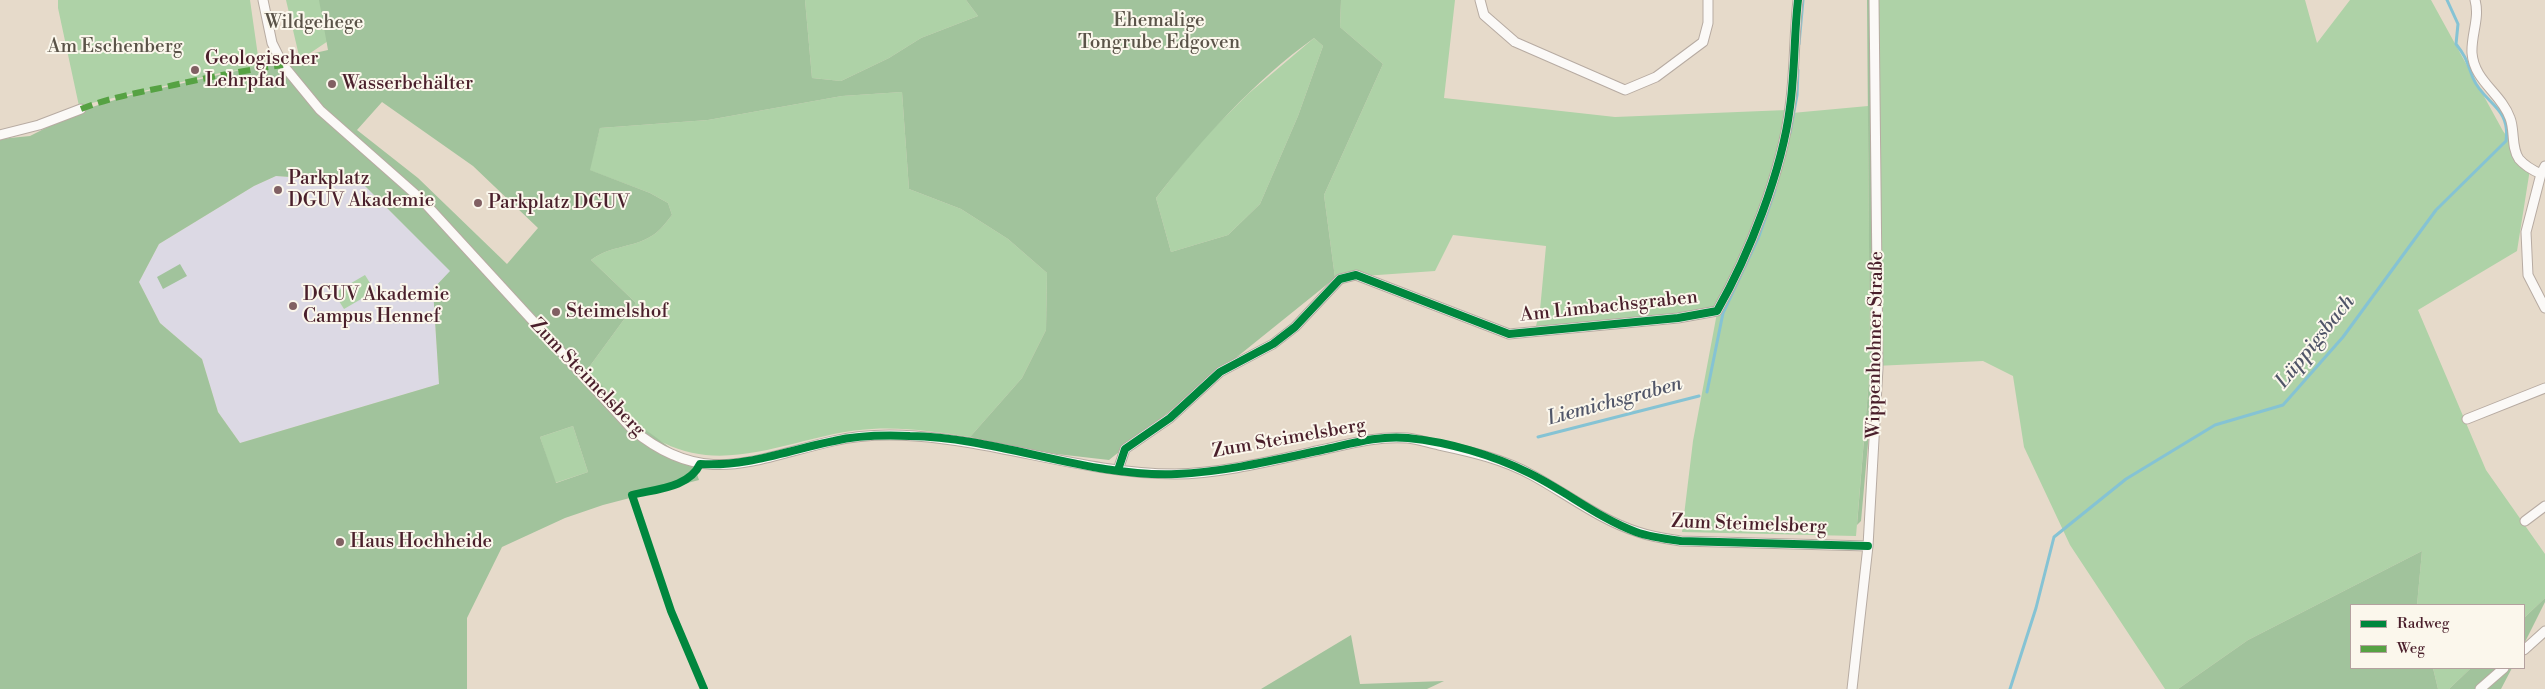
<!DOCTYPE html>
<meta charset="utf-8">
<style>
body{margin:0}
#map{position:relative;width:2545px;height:689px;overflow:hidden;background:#e6daca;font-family:"Libre Bodoni",serif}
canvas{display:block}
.legend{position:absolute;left:2350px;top:604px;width:175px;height:65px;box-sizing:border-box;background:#fbf7ec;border:1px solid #b4a19f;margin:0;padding:6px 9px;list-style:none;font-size:15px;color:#4a1f2b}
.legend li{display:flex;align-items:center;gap:10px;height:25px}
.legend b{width:25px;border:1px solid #b4a19f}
</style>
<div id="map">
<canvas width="2545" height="689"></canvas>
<ul class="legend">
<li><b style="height:6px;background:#00873e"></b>Radweg</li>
<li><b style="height:6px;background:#56a243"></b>Weg</li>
</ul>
</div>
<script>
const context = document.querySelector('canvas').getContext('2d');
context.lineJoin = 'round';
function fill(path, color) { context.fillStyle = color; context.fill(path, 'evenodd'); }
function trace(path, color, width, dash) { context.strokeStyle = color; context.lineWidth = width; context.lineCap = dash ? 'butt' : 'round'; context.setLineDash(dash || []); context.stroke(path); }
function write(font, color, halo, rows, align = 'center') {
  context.font = font + ' "Libre Bodoni",serif'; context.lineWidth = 4; context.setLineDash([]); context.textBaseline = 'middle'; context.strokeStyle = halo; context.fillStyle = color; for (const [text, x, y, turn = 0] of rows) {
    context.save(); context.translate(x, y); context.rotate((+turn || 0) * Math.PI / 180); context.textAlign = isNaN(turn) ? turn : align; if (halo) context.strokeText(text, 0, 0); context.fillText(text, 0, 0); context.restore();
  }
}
fill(new Path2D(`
 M276 176 361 182 451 271 433 289 439 384 240 443 218 412 202 359 160 323 139 282 159 244 254 186Z`), '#dcd9e4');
fill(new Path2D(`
 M58 0H250L258 56 266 61 264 66 220 73 79 106 58 8Z
 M286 0H347L331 39 300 60Z
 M805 0H966L978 16 921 38 889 58 841 81 812 78Z
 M1341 0H1455L1444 98 1615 117 1787 110 1792 113 1868 106 1870 366 1856 536 1682 532 1693 441 1717 313 1535 330 1540 310 1546 246 1453 235 1435 271 1335 278 1324 195 1383 64 1340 27Z
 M1871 0H2305L2317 43 2350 0H2431L2503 131 2530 169 2517 251 2418 310 2486 470 2545 554V598L2524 618V605H2417L2422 551 2248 640 2178 689H2165L2070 545 2024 447 2013 376 1983 361 1875 366Z
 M1314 38 1323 46 1298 116 1260 204 1228 235 1171 252 1156 198 1199 143 1248 94Z
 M902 92 909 189 961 209 1008 239 1047 273 1046 330 1022 378 970 437C937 432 905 427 872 429 802 432 732 477 664 443 639 430 607 391 587 370L636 303 591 260C610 245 637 248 656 233 662 228 667 221 672 215L668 203 650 193 589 170 600 128 708 120 842 96Z
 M365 275 375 291 344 309 334 293Z
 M573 426 588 472 555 483 540 437Z
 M2433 668H2471L2449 689H2438Z`), '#aed2a7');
fill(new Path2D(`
 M319 0H805L812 78 841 81 889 58 921 38 978 16 966 0H1341L1340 27 1383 64 1324 195 1335 278 1109 460 1039 452 970 437 1022 378 1046 330 1047 273 1008 239 961 209 909 189 902 92 842 96 708 120 600 128 590 170 650 193 668 203 672 215C667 221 662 228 656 233 637 248 610 245 591 260L636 303 587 370 643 428 694 465 699 480 603 505 565 518 502 547 467 618V689H0V139L30 136 79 111 131 95 328 50ZM1314 38 1323 46 1298 116 1260 204 1228 235 1171 252 1156 198C1202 139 1253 82 1314 38ZM382 102 473 166 538 228 507 264 418 178 357 130ZM276 176 361 182 450 271 433 289 439 384 240 443 218 412 202 359 160 323 139 282 159 244 254 186ZM573 426 588 472 556 483 540 437Z
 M1867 0H1871L1875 366 1861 521 1857 525 1870 366Z
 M180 264 187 276 163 289 157 277Z
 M2422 551 2417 605H2351V668H2433L2438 689H2178L2248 640Z
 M2545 598V602L2524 644V618Z
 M1351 635 1360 684 1444 681 1427 689H1261Z
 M2471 668H2512L2501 689H2449Z`), '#a1c39c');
trace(new Path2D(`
 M1799 44 1803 0
 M1790 133 1797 95 1798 70
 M1707 392 1723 313 1759 236 1775 190
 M1538 437 1699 396
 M2010 689 2036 608 2054 537 2126 479 2215 425 2283 405 2343 337 2436 210 2506 141C2511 107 2484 104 2473 78 2467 63 2467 58 2456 44L2458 24 2447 0`), '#85c3d4', 3);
const minor = new Path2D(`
 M263 0 272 43 283 65 320 110 422 200 632 429C704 489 753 459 833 441 859 435 888 434 915 436 1002 442 1087 474 1175 474 1222 474 1279 459 1326 449 1352 443 1379 436 1407 438 1418 439 1429 443 1439 445 1472 452 1503 459 1532 475 1567 494 1600 520 1638 532 1652 537 1667 539 1681 541L1868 546
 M1480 0 1484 15 1515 42 1625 90 1656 77 1703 42 1708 23V0
 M2475 0C2480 18 2471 35 2472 53 2474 81 2501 93 2510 118 2515 130 2511 148 2519 159 2525 166 2532 170 2541 174
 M0 135 39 125 81 109
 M2545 166 2541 174 2526 232 2528 275 2545 308
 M2467 419 2545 388
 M1118 470 1125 449 1170 418 1220 372 1273 344 1295 327 1340 279 1356 275 1509 334 1678 318 1717 311C1749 255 1782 171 1790 107 1795 71 1794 35 1798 0
 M2525 521 2545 506
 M2524 650 2545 631
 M1852 689 1868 546 1878 368 1874 0
 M2480 689 2504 668`);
trace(minor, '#b7aba2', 11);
trace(minor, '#fbf9f7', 9);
trace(new Path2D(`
 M81 109C111 97 142 92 174 85 210 77 246 70 283 65`), '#56a243', 6, [12, 6]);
trace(new Path2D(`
 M1118 470 1125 449 1170 418 1220 372 1273 344 1295 327 1340 279 1356 275 1509 334 1678 318 1717 311C1749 255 1782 171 1790 107 1795 71 1794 35 1798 0
 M704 689 671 611 632 495C655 489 689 488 700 464 748 467 788 450 834 441 859 435 885 435 910 436 998 437 1089 478 1177 474 1225 472 1275 460 1322 450 1350 444 1379 435 1408 438 1448 442 1493 455 1529 473 1566 491 1598 518 1636 532 1650 537 1666 539 1681 541L1868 546`), '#00873e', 8);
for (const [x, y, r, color] of [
 [195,70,5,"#816063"],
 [332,84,5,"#816063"],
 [278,190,5,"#816063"],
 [478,203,5,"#816063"],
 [293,306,5,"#816063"],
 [556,312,5,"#816063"],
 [340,542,5,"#816063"]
]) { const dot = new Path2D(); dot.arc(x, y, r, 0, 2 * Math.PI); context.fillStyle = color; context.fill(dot); trace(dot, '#fbf7ec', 2); }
write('19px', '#5a5348', '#fbf7ec', [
 ["Ehemalige",1159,21],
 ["Tongrube Edgoven",1159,43],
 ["Wildgehege",314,23],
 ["Am Eschenberg",115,47]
]);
write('19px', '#4a1f2b', '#fbf7ec', [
 ["Geologischer",205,59],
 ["Lehrpfad",205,81],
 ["Wasserbehälter",342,84],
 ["Parkplatz",288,179],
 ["DGUV Akademie",288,201],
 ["Parkplatz DGUV",488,203],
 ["DGUV Akademie",303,295],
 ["Campus Hennef",303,317],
 ["Steimelshof",566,312],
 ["Haus Hochheide",350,542]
], 'left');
write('19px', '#4a1f2b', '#fbf7ec', [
 ["Am Limbachsgraben",1609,307,-6],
 ["Wippenhohner Straße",1876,345,-89],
 ["Zum Steimelsberg",587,378,46],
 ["Zum Steimelsberg",1289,439,-10],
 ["Zum Steimelsberg",1749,525,2]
]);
write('italic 20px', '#505568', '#fbf7ec', [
 ["Lüppigsbach",2316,342,-51],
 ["Liemichsgraben",1615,402,-15]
]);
</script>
